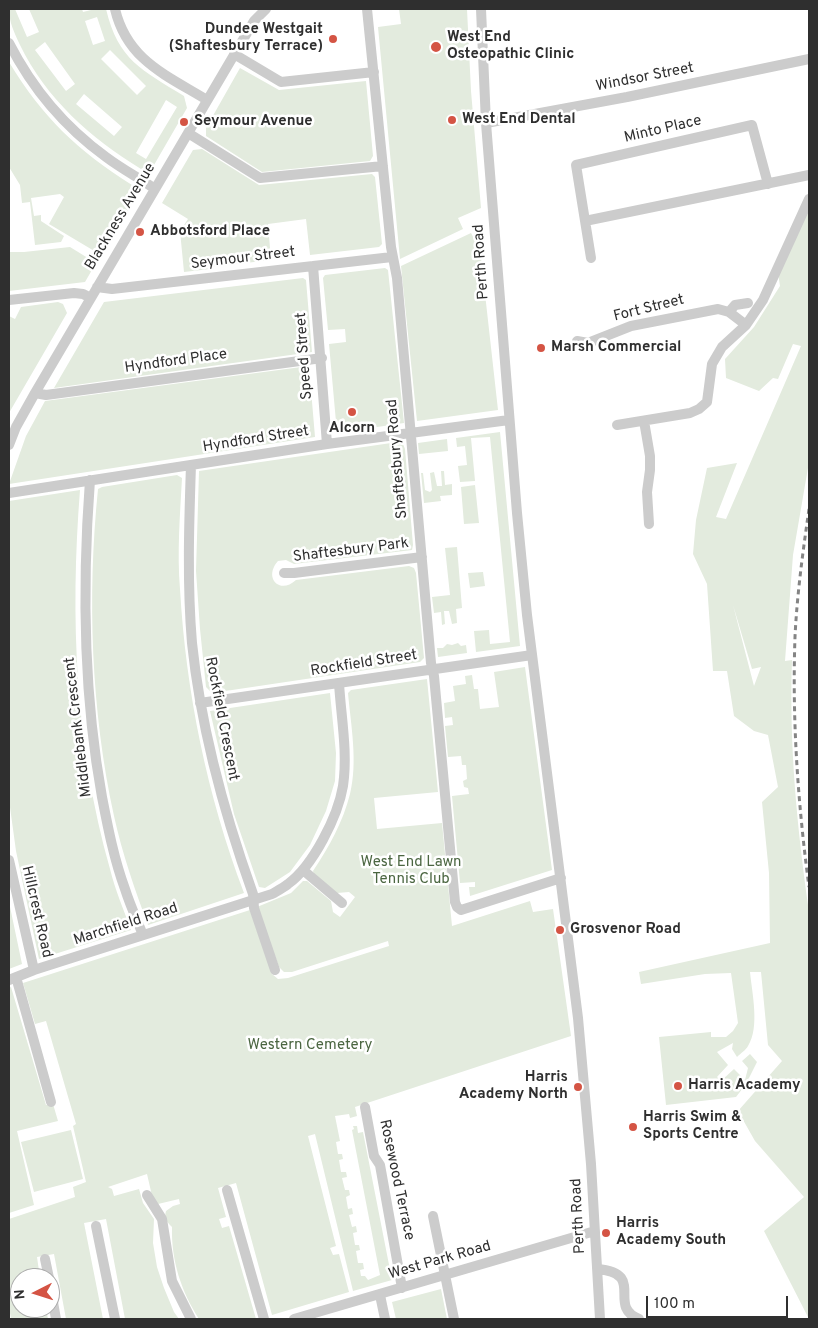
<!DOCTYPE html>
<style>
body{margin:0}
#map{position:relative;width:818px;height:1328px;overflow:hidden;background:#fff;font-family:Overpass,sans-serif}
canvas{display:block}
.frame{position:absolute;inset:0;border:10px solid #2f2f2f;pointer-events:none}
.north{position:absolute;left:10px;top:1268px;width:50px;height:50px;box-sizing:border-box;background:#fff;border:1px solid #acacac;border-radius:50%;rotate:265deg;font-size:14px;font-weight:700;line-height:20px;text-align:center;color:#2f2f2f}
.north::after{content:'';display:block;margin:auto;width:18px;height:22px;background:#d45444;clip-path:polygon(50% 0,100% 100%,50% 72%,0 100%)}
.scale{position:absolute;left:646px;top:1296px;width:142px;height:22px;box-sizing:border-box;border:2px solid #2f2f2f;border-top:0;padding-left:6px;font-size:15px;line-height:18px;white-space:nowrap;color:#2f2f2f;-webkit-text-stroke:4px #fff;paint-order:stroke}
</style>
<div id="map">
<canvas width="818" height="1328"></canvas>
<div class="frame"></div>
<div class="north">N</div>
<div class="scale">100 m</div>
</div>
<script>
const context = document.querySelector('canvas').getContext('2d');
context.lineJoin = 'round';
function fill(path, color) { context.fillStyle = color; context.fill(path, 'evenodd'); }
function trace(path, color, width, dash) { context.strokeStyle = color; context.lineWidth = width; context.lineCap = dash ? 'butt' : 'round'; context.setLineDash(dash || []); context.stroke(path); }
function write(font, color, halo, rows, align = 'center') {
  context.font = font + ' Overpass,sans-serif'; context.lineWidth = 5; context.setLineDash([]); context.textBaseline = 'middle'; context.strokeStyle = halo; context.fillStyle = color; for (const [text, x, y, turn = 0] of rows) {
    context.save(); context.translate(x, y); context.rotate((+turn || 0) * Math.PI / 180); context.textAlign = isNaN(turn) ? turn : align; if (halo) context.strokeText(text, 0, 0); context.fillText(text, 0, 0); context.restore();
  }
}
fill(new Path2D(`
 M9 9H15L27 37 39 32 29 9H82L83 12 95 9H106C118 60 142 70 184 96L187 108 154 165 141 169C91 138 46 99 20 45 14 32 9 22 9 9ZM97 17 105 41 93 45 85 21ZM45 42 75 84 66 91 35 50ZM110 50 146 86 137 95 101 59ZM84 94 122 127 114 136 76 104ZM166 100 177 107 146 159 136 153Z
 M399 9H467L471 91 481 208 458 218 463 229 400 259 378 27 401 24Z
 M9 62C43 118 77 150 132 185L136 197 101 255 49 224 64 197 60 194 31 198 34 216 41 215V221L64 236 61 242 35 245 30 202 22 203 20 185 9 167Z
 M240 68 279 90 366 81 373 156 370 161 262 172 206 136V128Z
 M202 149 259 185 372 174 375 177 382 244 379 247 310 255 306 219 268 224 271 260 211 267 210 269 184 272 180 231 188 219 162 203 193 150Z
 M809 205V462L793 555 785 661 792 660C789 746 797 827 809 912V1319L764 1231 804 1197 755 1141 738 1111 782 1061 768 1045 761 972H750C752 993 760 1027 748 1046 746 1050 741 1053 737 1057L732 1049 733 1043 717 1052 728 1065 717 1077 721 1081 734 1069 745 1080 748 1068 742 1061 750 1054 757 1062 746 1084 736 1097 666 1105 659 1037 711 1032V1037H726L733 1031 738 1023 731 973 705 974 641 984 639 972 770 943 769 873 762 802 778 787 768 735 754 731 734 716 727 671H713L707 584 693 554 696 520 707 468 737 463 716 517 726 519 801 346 793 344 778 379 773 378 759 391 726 378 725 359 754 327 780 286 778 273ZM733 605 752 669 761 667 754 686Z
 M471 233 480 249 498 410 417 421 401 266Z
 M70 247 96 263 85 282 9 291V252H24Z
 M385 268 388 270 404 423 337 433 329 344 346 342 345 329 328 330 323 278 325 275Z
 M303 278 306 280 312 352 54 388 104 302Z
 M58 302 63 304 67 313 9 413V316L15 319 21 307Z
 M309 366 315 437 9 484 26 436 45 401Z
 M500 432 520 646 476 652 474 631 489 630 490 644 510 642 490 437 471 438 475 481 460 482 458 466 467 465 465 446 457 447 456 438Z
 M447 439 448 451 419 454 418 443Z
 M398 442 403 444 405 449 413 545 412 550 294 564 286 560 278 561C263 578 280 595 296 580L409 566 414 568 416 573 424 658 420 662 212 693 206 687 200 629 196 571 199 471Z
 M441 471H444L445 485 452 484V495L440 496 441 501 424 503 421 473H423L425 490 430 492 432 490 430 473 434 472 437 486H442Z
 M177 475 182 478C180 515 177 552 180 589 186 693 207 795 244 893L148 925C135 890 122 853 114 816 91 710 87 597 98 489L102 487Z
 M475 485 479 523 464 524 461 487Z
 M80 490C70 617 75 746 110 869 115 890 124 910 131 930L39 959 16 851 9 800V501Z
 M457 547 462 608 456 609 457 623 452 624 449 611H444L445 624 442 625 441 612 434 613 432 597 450 595 445 548Z
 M483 572 485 586 470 588 468 573Z
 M458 643 461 646 466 645 467 653 438 657 437 648H443L447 644 452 645Z
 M525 667 552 870 470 896 469 887H475V882L460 883 452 796 469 794 468 788 464 787 463 781 467 779 466 765H462L461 756 448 757 445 726 453 725 452 717 445 718 444 703 455 701 453 686 466 684 465 676 472 675 474 689H478L480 709 499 707 494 672Z
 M427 679 438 792 374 798 377 829 442 823 452 926 530 901 533 912 553 909 571 1036 355 1107 357 1116 350 1118 349 1114 335 1116 340 1141 336 1142 338 1154H342L343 1159 339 1160 341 1172H346L347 1177 342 1178 345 1190H349L350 1195 346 1197 348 1209 352 1208 353 1214 349 1215 352 1227 356 1226 357 1232 353 1233 355 1245H359L360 1250 356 1251 358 1263H363L364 1269 360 1270 361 1276H365L368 1280 380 1275 352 1130 354 1129 353 1126H357L358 1133 363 1132 392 1280 353 1291 315 1134 308 1136 336 1246 330 1248 333 1255 339 1254 349 1292 272 1315 236 1183 218 1188 226 1217 219 1219 222 1228 229 1226 256 1319H199C181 1291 171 1260 172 1227 166 1221 164 1218 166 1211L173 1206 180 1204 179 1199 158 1204 153 1200 147 1174 108 1187 112 1189 114 1196 139 1189 143 1203 154 1219 153 1243 157 1267 164 1288 174 1312 179 1319H125L106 1219 84 1223 103 1319H66L54 1254 37 1257 40 1278H20V1308H46L48 1319H11L9 1307V1219L75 1197 73 1187 86 1182 73 1126 76 1124 46 1021 35 1024 23 983 250 910 272 974 278 979 288 978 389 946 388 941 292 972H284L279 967 257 907 291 893 303 881H307L331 901 333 912 340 917 355 897 349 892 337 893 314 874 313 871C329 847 343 822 350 794 358 762 351 726 348 693L351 690Z
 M330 693 336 753 335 781 326 811 310 845 290 872 265 888 259 887 234 814 210 711Z
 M9 902 22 964 9 969Z
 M11 987 46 1105 53 1104 58 1121 17 1131 34 1205 9 1213V988Z
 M71 1130 83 1179 34 1192 21 1142Z
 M441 1289 447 1319H396L392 1302Z`), '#e3ebde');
trace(new Path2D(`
 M115 9C127 60 166 75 207 100
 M367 9 391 247 397 278 431 663 434 676 455 902 457 907 461 910 561 878
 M481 9 486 123 517 513 527 615 578 1018 591 1164 600 1319
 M9 43C32 88 66 128 106 157 122 169 139 178 155 189
 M234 54 281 82 374 72
 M486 123 627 97 809 59
 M188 133 260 178 383 166
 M585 221 809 175
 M591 258 576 165 752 125 768 184
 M313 266 327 444
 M97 287 112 289 392 257
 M9 300 74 293 83 294 91 298
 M729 312 735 305 748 303
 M577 341 588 343 631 326 718 309 729 312 746 325
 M35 393 46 395 322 358
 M644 421 650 456V470L647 492 649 524
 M617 425 690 413 699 409 707 402 712 364 722 347 746 325 763 300 809 199
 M9 445 16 427 35 393 254 21 266 9
 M191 465C189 524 187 584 192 643 201 730 224 813 253 894L254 908 275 970
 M90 480C82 587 83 692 102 797 108 828 114 859 125 889 130 905 137 920 143 935
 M9 493 327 444 509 420
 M284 573H294L422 557
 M200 703 532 655
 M9 860 34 970
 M303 870 342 903
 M16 977 51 1102
 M9 980 34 970 272 894C277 891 283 888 288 884 313 866 338 816 343 786 348 752 341 717 339 683
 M365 1107 374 1156 380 1165 402 1288
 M227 1190 264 1319
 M147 1195 162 1219 172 1281 191 1319
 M433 1216 454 1319
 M96 1226 115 1319
 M45 1259 49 1278
 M597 1269C647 1273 606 1306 639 1319
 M50 1285 56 1319
 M380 1295 385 1319
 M294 1319 595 1231`), '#ccc', 10);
trace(new Path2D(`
 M809 509C803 551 797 594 795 637 792 721 798 804 809 887`), '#848484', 3, [5, 4]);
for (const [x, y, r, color] of [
 [333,39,5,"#d45444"],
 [436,47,6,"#d45444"],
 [452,120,5,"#d45444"],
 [184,122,5,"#d45444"],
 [140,232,5,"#d45444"],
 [541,348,5,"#d45444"],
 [352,412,5,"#d45444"],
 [560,930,5,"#d45444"],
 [678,1086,5,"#d45444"],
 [578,1087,5,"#d45444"],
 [633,1127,5,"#d45444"],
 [606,1233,5,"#d45444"]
]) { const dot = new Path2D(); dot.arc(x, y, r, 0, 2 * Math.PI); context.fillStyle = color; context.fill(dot); trace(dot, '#fff', 2); }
write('bold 15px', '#2f2f2f', '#fff', [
 ["Dundee Westgait",323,30,"right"],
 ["(Shaftesbury Terrace)",323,47,"right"],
 ["West End",447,38],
 ["Osteopathic Clinic",447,55],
 ["West End Dental",462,120],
 ["Seymour Avenue",194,122],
 ["Abbotsford Place",150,232],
 ["Marsh Commercial",551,348],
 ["Alcorn",352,429,"center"],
 ["Grosvenor Road",570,930],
 ["Harris",568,1078,"right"],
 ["Academy North",568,1095,"right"],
 ["Harris Academy",688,1086],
 ["Harris Swim &",643,1118],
 ["Sports Centre",643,1135],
 ["Harris",616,1224],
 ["Academy South",616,1241]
], 'left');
write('15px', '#2f2f2f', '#fff', [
 ["Windsor Street",645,78,-11],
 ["Minto Place",663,130,-13],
 ["Blackness Avenue",121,217,-59],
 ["Seymour Street",243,259,-7],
 ["Perth Road",482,262,-94],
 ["Fort Street",649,309,-14],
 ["Speed Street",305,356,-94],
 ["Hyndford Place",176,362,-8],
 ["Hyndford Street",256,440,-9],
 ["Shaftesbury Road",398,459,-95],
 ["Shaftesbury Park",351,551,-7],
 ["Rockfield Street",364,664,-9],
 ["Rockfield Crescent",221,719,79],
 ["Middlebank Crescent",79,727,-97],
 ["Hillcrest Road",36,912,77],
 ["Marchfield Road",126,925,-18],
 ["Rosewood Terrace",396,1180,78],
 ["Perth Road",579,1216,-93],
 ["West Park Road",440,1261,-16]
]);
write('15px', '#4b6641', '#fff', [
 ["West End Lawn",411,863],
 ["Tennis Club",411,880],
 ["Western Cemetery",310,1046]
]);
</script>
